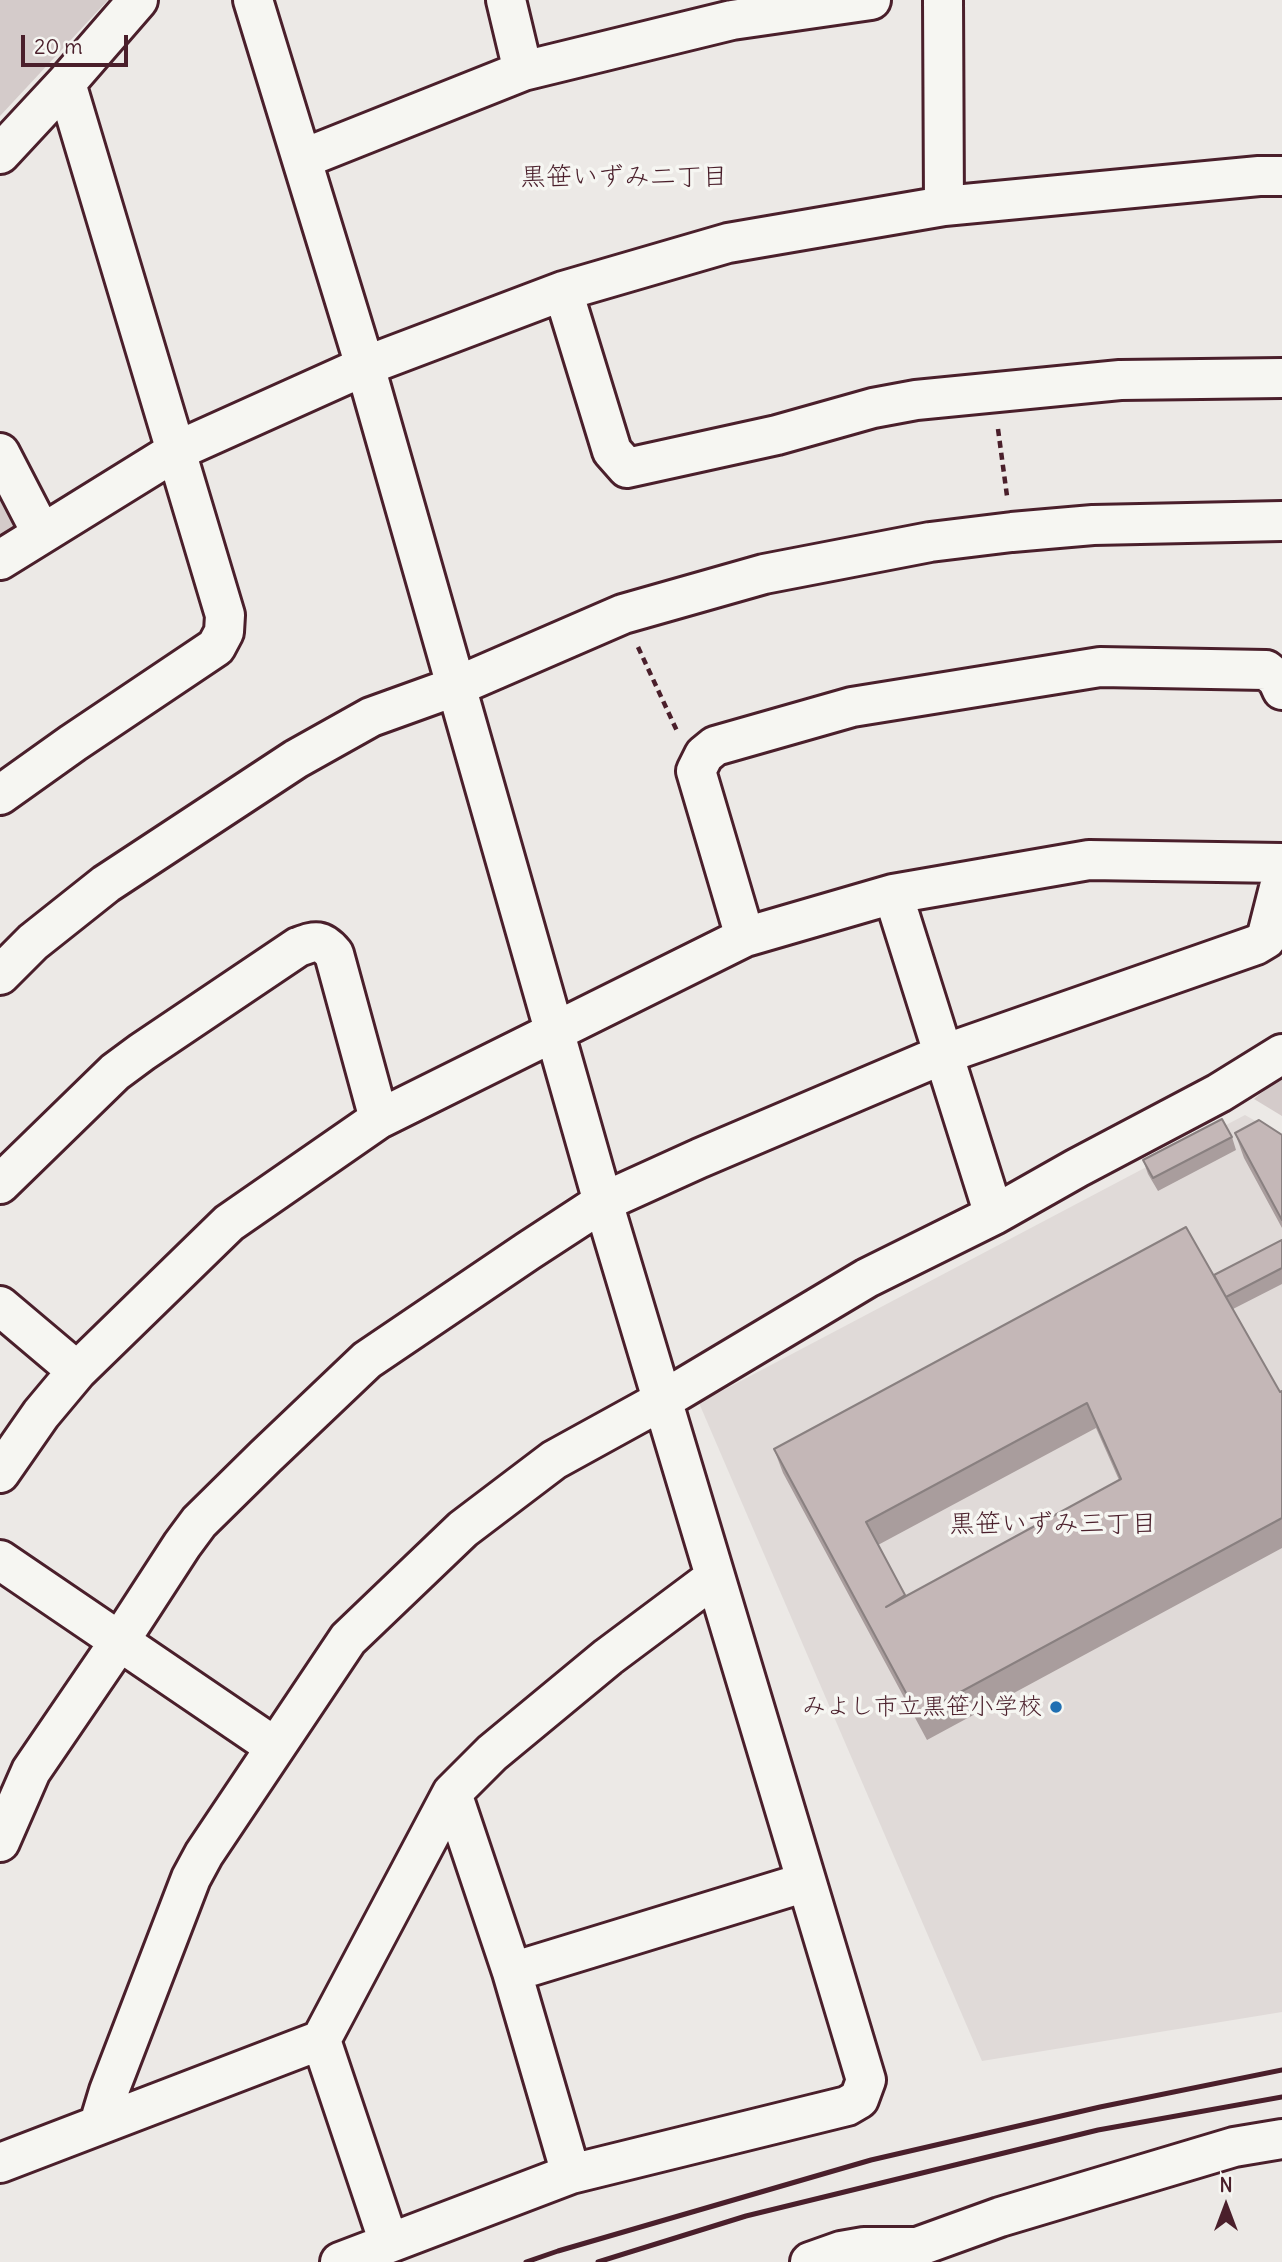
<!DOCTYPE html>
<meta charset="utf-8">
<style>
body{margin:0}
#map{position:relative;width:1282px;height:2262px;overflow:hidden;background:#ece9e6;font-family:Delius,sans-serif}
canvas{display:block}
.north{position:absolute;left:1191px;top:2171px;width:70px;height:70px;-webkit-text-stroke:5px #f6f6f2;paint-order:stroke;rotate:0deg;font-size:19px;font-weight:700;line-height:28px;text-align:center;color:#4a1f2b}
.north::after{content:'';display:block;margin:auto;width:24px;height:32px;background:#4a1f2b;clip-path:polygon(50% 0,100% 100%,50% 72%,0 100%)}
.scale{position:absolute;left:21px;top:35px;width:107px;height:32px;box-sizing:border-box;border:4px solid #4a1f2b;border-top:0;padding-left:9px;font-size:21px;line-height:24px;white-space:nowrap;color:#4a1f2b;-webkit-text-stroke:5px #f6f6f2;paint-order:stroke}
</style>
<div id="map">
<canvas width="1282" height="2262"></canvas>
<div class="north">N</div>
<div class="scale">20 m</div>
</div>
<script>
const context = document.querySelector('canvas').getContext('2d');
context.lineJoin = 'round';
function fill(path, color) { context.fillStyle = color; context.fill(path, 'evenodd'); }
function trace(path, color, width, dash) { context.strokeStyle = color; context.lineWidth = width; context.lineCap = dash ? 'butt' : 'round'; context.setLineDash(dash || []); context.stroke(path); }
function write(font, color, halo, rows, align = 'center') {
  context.font = font + ' Delius,"Klee One",sans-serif'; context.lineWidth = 7; context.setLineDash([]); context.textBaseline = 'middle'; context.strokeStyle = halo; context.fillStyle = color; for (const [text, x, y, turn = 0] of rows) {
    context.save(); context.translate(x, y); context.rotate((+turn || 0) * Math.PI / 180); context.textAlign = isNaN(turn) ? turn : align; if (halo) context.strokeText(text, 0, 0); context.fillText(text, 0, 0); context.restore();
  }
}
fill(new Path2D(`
 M1245 1115 1282 1136V2012L982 2061 699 1403Z`), '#e0dad8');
fill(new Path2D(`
 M0 0H108L0 116Z
 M0 471 30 525 0 545Z
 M1282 1075V1116L1254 1099Z`), '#d4cbca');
const minor = new Path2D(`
 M253 0 365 366 603 1202 866 2080 859 2099 847 2106 571 2174 340 2262
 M506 0 523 71
 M943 0 944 206
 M0 154 66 83 138 0
 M302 159 523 71 732 20 871 0
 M563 291 612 451 627 468 777 435 873 408 916 400 1120 380 1282 378
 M0 453 42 534
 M0 560 176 451 365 366 563 291 728 243 944 206 1259 176H1282
 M0 795 73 743 216 647 224 632 225 615 66 83
 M893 894 994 1215
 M745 937 696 771 704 755 715 746 852 707 1100 667 1266 670 1277 679 1282 690
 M0 975 33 942 106 884 296 759 371 717 457 686 623 614 764 574 930 542 1012 532 1093 525 1282 521
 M0 1184 115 1072 142 1052 298 947C315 941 321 938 334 954L379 1119
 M0 1306 77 1371
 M0 1473 41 1414 77 1371 229 1223 379 1119 745 937 893 894 1089 860 1282 863
 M0 1560 275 1747
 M452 1793 512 1972 571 2174
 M0 1842 31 1771 119 1642 182 1545 199 1522 265 1457 367 1360 528 1251 603 1202 700 1158 944 1054 1256 945 1266 939 1282 876
 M512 1972 806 1882
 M99 2124 109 2091 191 1878 204 1854 348 1639 463 1529 554 1460 663 1400 867 1278 994 1215 1077 1168 1219 1093 1282 1054
 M0 2163 321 2040
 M389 2243 321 2040 452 1793 492 1753 608 1657 715 1577
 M810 2262 841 2251 864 2247H917L1000 2217 1234 2147 1282 2139`);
trace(minor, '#4a1f2b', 44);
trace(new Path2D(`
 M998 429 1007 496
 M638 647 677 731`), '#4a1f2b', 4.5, [7, 5]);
trace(minor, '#f6f6f2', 38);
trace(new Path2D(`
 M526 2262 558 2251 871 2160 1100 2107 1282 2070
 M598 2262 746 2216 1098 2130 1282 2097`), '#4a1f2b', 5);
fill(new Path2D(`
 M1235 1133 1282 1135V1228L1244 1158Z
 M1232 1137 1236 1150 1158 1191 1148 1174 1143 1160Z
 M1282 1240V1284L1233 1309 1280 1392 1282 1391V1548L927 1740 783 1473 774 1449 1215 1277ZM1096 1428 1119 1480 905 1597 878 1545Z`), '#a99d9d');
const building = new Path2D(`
 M1222 1119 1232 1137 1153 1178 1143 1160Z
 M1259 1120 1282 1135V1220L1235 1133Z
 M1186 1227 1280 1392 1282 1391V1518L918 1715 774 1449ZM1087 1403 1121 1479 886 1607 905 1595 866 1522Z
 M1282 1240V1268L1226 1297 1214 1275Z`);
fill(building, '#c4b7b7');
trace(building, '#898080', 2);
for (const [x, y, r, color] of [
 [1056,1707,7,"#1f6fb2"]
]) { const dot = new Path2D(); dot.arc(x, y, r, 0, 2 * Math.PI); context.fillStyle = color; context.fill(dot); trace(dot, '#f6f6f2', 2.5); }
write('24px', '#4a1f2b', '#f6f6f2', [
 ["みよし市立黒笹小学校",1042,1707]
], 'right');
write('26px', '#4a1f2b', '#f6f6f2', [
 ["黒笹いずみ二丁目",624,178],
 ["黒笹いずみ三丁目",1053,1525]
]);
</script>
